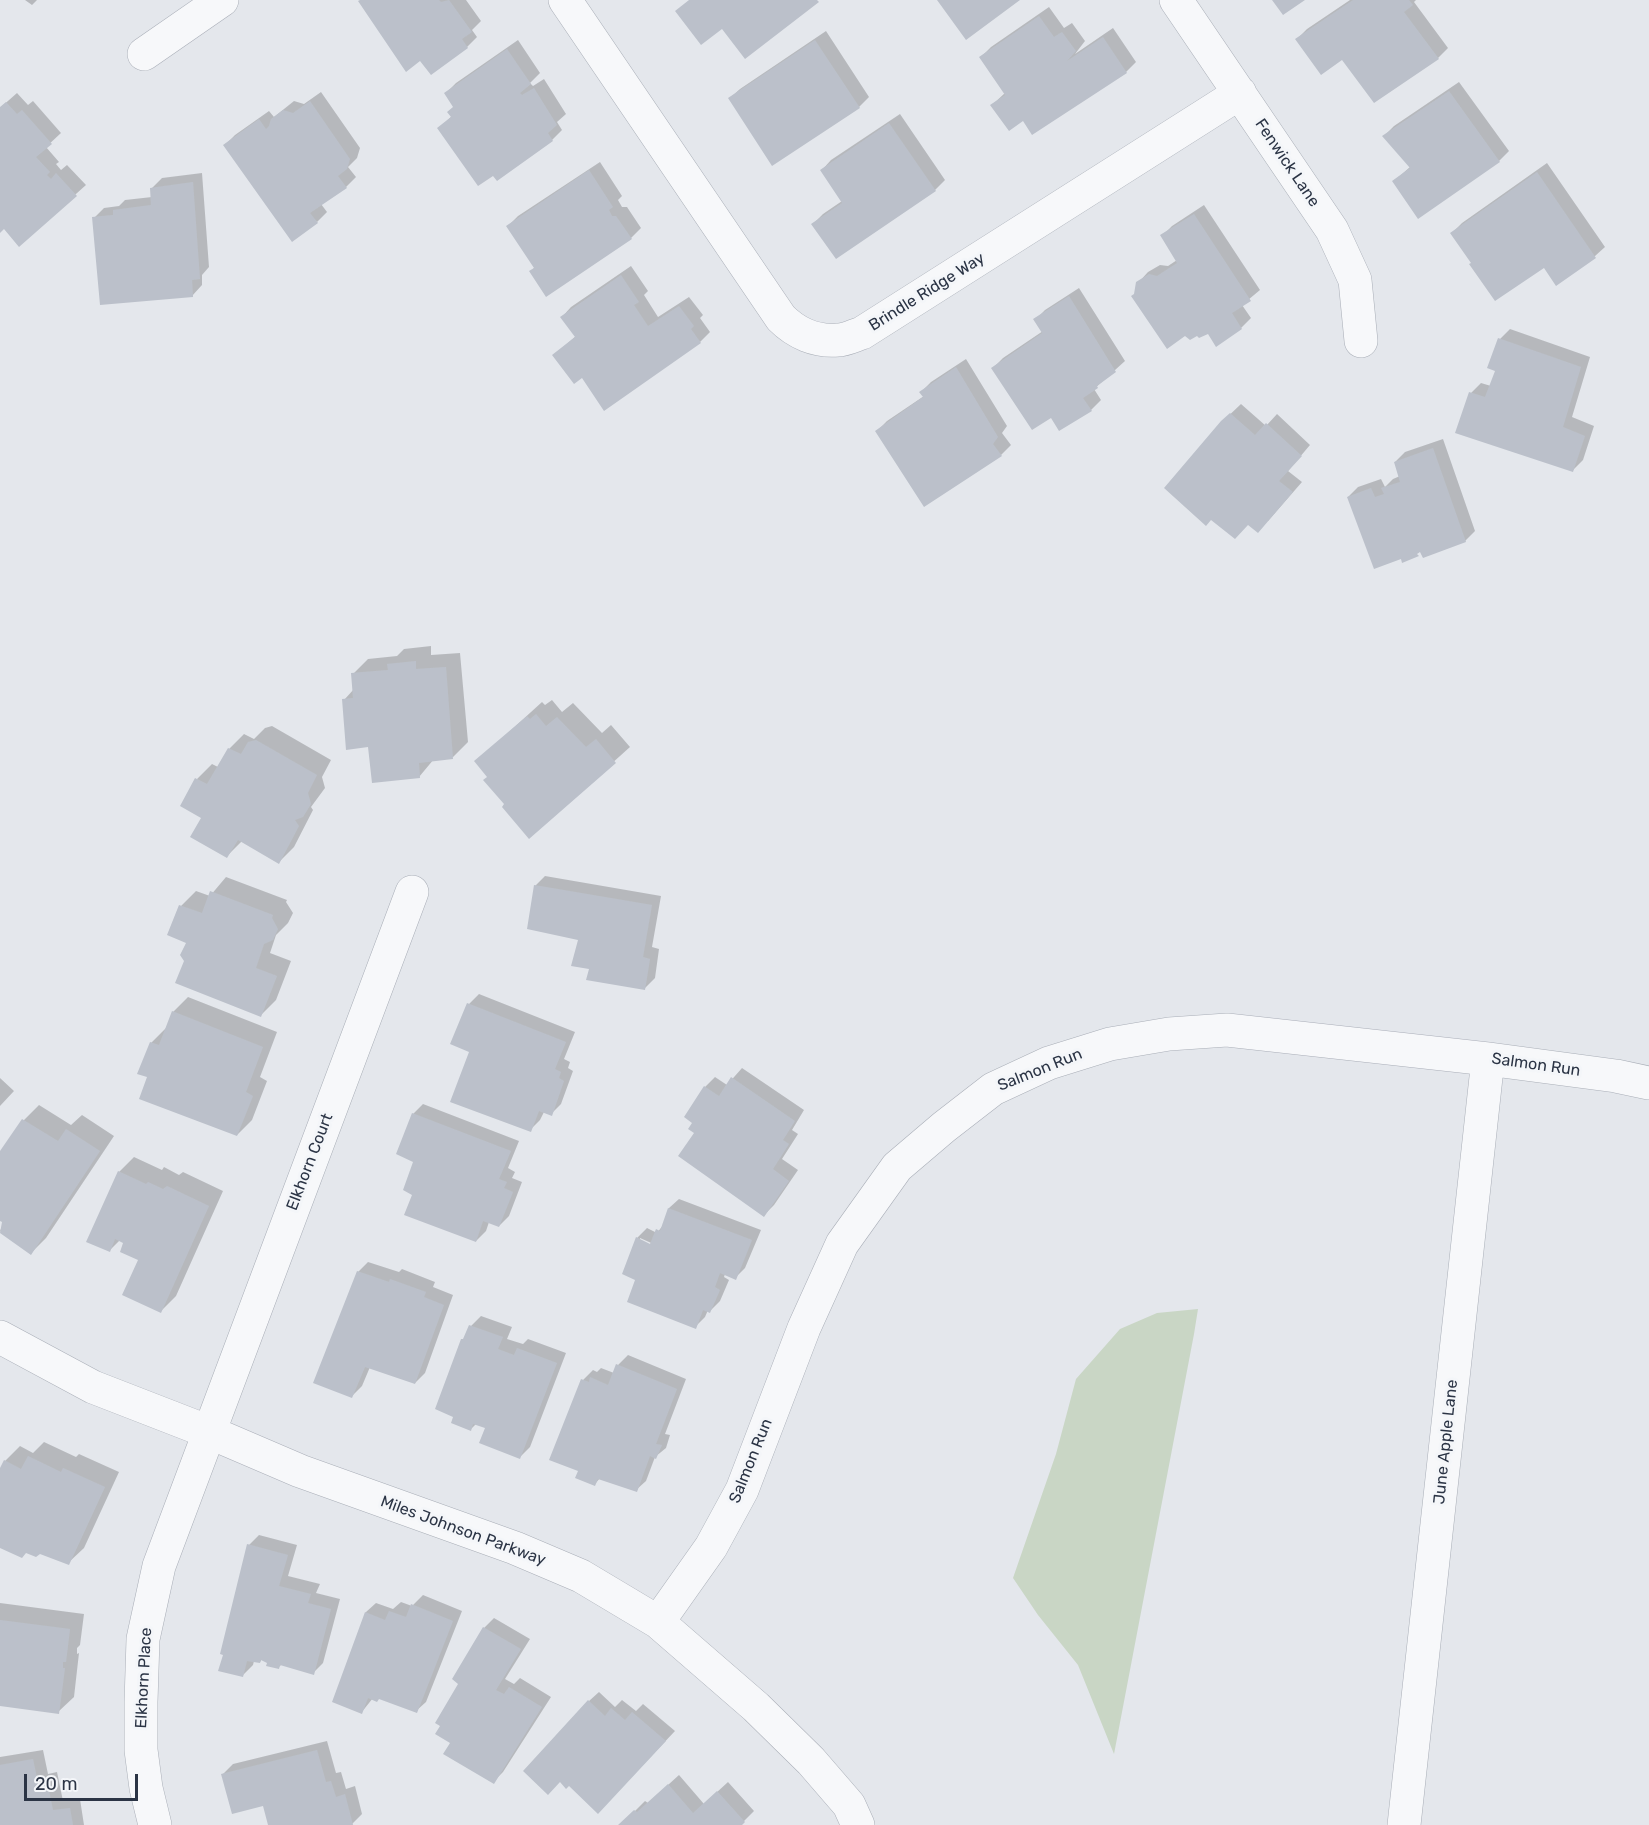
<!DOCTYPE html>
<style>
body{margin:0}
#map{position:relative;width:1649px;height:1825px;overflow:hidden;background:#e4e7ec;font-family:Rubik,sans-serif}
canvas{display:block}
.scale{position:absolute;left:24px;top:1774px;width:114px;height:27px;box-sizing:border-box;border:3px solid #2b3445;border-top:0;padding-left:8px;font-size:18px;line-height:21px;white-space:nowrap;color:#2b3445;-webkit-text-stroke:4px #f4f6f9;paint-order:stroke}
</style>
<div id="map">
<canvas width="1649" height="1825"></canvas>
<div class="scale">20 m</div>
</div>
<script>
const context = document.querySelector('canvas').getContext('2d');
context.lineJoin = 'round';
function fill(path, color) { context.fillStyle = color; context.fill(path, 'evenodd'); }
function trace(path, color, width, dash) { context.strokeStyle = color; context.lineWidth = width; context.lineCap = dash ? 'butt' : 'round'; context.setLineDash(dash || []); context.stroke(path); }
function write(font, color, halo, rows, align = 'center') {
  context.font = font + ' Rubik,sans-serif'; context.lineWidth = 6; context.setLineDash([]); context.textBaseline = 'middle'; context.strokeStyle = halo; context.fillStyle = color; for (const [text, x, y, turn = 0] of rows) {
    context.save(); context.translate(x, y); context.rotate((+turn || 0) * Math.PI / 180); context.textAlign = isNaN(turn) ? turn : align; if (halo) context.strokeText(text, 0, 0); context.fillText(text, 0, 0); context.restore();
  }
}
fill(new Path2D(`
 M1198 1309 1194 1334 1114 1754 1078 1665 1038 1615 1013 1578 1056 1454 1076 1379 1120 1329 1157 1313Z`), '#c9d6c5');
fill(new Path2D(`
 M25 0H37L32 5Z
 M361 0H466L481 21 472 30 477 37 467 47 420 58Z
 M1350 0H1416L1414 2 1448 48 1438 58 1375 101 1343 58 1297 39 1307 29Z
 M1049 7 1064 28 1072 23 1085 41 1075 54 1113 28 1136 62 1126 72 1023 119 992 105 1005 93 981 57 991 47Z
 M826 31 869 97 859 107 730 98 740 89Z
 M518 40 540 73 530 83 533 86 544 79 566 114 557 122 562 130 552 140 439 128 452 116 455 107 446 93 456 83Z
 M1459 82 1509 151 1499 161 1419 217 1394 181 1410 167 1384 136 1394 126Z
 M321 92 360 148 357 158 348 167 356 177 346 187 321 204 327 212 317 222 225 145 235 135 269 111 274 117 294 101 304 104Z
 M17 93 28 105 33 101 61 133 46 147 59 162 56 164 61 170 67 165 86 185 19 245 4 227 0 231V108Z
 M900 114 945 180 935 190 813 224 823 214 842 201 822 170 831 160Z
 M600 162 622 196 618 200 622 207H627L641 228 631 238 531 271 535 267 508 226 518 216Z
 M1547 163 1605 247 1595 256 1556 284 1544 266 1473 262 1452 233 1462 223Z
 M202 173 209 267 202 275V285L192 296 94 218 104 208 119 206 125 200 152 197V188L162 178Z
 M1204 205 1260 290 1242 305 1251 318 1241 328 1208 332 1136 293 1138 283 1148 272 1160 265 1168 266 1177 260 1162 236 1172 226Z
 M631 266 648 291 644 295 658 317 689 297 703 315 700 318 710 332 700 342 582 376 554 355 576 336 562 317 571 307Z
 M1079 288 1125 361 1094 389 1101 400 1091 410 1060 429 1051 416 993 368 1003 358 1043 331 1035 320 1045 310Z
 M1510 329 1590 357 1572 417 1594 426 1583 460 1573 470 1471 393 1481 383 1491 386 1497 370 1500 339Z
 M966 359 1007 426 1002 433 1011 445 1001 455 877 431 887 421 924 396 921 392 931 382Z
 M1241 404 1266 426 1277 414 1310 445 1288 471 1302 482 1268 521 1222 422Z
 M1443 439 1475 531 1465 541 1421 551 1403 561 1348 497 1358 487 1381 479 1385 487 1393 479 1400 476 1395 462 1405 452Z
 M431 646V655L460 653 468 742 453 757 434 759 419 777 369 746 344 700 354 689 353 674 368 659 397 656 404 649Z
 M552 700 562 712 573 703 602 733 611 725 630 747 530 837 489 777 476 762 542 702 545 705Z
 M272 726 331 760 322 777 325 788 311 807 313 810 294 847 279 862 242 841 227 856 203 818 197 779 212 764 218 767 229 749 244 734 254 739 265 728Z
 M545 876 661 896 652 947 659 949 655 978 645 988 590 968 579 938 535 886Z
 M226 877 287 900 286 902 293 913 288 923 276 935 270 953 291 961 276 1000 261 1015 185 961 188 942 181 906 196 891 210 896Z
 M479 994 575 1032 564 1059 570 1062 568 1068 573 1071 561 1104 551 1114 544 1112 540 1120 530 1130 471 1051 469 1004Z
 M188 997 277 1032 260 1077 267 1081 252 1120 237 1135 149 1076 151 1043 166 1028 173 1012Z
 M742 1068 804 1110 792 1130 798 1134 782 1159 798 1170 774 1205 764 1215 696 1133 705 1087 715 1077 727 1085Z
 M0 1078 14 1091 0 1106Z
 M423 1104 519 1141 508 1168 515 1172 512 1178 522 1182 509 1216 499 1226 489 1222 486 1231 476 1241 415 1162 413 1114Z
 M39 1105 71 1125 82 1115 114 1136 46 1238 31 1253 0 1231 4 1222 0 1219V1154L24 1120Z
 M134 1157 162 1170 164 1167 179 1175 183 1172 223 1191 176 1296 161 1311 140 1259 125 1242 120 1240 109 1251 119 1172Z
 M679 1199 761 1230 745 1268 735 1278 725 1274 724 1277 729 1280 720 1301 710 1311 708 1310 705 1317 695 1327 637 1280V1238L647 1228 657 1233 664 1224 669 1208ZM640 1238 658 1246 657 1249 640 1241Z
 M368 1262 399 1272 402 1269 435 1282 433 1287 453 1295 425 1373 415 1383 370 1367 362 1386 352 1396 358 1272Z
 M481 1316 512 1327 507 1339 523 1344 528 1339 566 1353 530 1447 520 1457 487 1428 477 1423 471 1429 466 1336 471 1326Z
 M628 1355 686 1379 665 1434 670 1435 666 1448 655 1457 646 1481 636 1490 600 1478 595 1484 580 1470 583 1380 593 1370 597 1372 601 1368 614 1373 618 1365Z
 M44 1442 76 1457 79 1454 119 1472 84 1548 68 1563 40 1553 0 1546V1472L5 1461 20 1446 33 1453Z
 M259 1535 297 1545 288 1576 320 1584 316 1593 340 1599 323 1663 313 1673 282 1664 278 1668 262 1659 260 1662 254 1661 253 1665 243 1675 249 1545Z
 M423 1595 462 1611 426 1702 416 1711 380 1697 373 1698 361 1713 366 1612 376 1603 393 1609 401 1602 412 1606Z
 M0 1603 84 1614 80 1645 77 1648V1654L79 1653 74 1697 58 1712 0 1704Z
 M494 1618 530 1639 505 1679 514 1684 520 1678 551 1697 503 1772 493 1782 453 1743 460 1683 484 1628Z
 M599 1692 615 1707 622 1700 636 1711 643 1704 675 1731 608 1802 589 1701Z
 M327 1741 336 1773 341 1772 346 1789 355 1786 362 1814 352 1824 270 1825 264 1804 223 1774 233 1764Z
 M43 1750 48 1774 57 1772 63 1801 80 1799 84 1825H0V1757Z
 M679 1775 704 1804 728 1782 754 1811 740 1825H621L645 1801 648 1803Z`), '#0003');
fill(new Path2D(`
 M360 0H439L441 2 449 0 472 32 462 39 468 48 431 75 420 61 406 72 358 1Z
 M689 0H817L819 2 745 59 722 29 701 45 675 11Z
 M937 0H1020L966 40Z
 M1272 0H1305L1283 15Z
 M1353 0H1409L1413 5 1404 12 1439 59 1374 103 1342 60 1321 75 1295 39Z
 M1039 16 1054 37 1062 32 1076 51 1067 61 1103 37 1127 73 1032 135 1023 121 1009 131 990 105 1005 95 979 57Z
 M815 40 860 108 772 166 728 98Z
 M507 49 531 84 520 93 522 95 534 88 557 125 548 133 553 141 497 181 493 176 478 186 437 128 451 117 447 112 453 107 444 93Z
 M1449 91 1500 162 1418 219 1392 181 1410 168 1382 136Z
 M310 101 350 159 347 169 338 176 347 188 310 213 318 223 292 242 223 145 259 119 266 129 269 126 271 119 283 110 293 113Z
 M6 102 17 114 22 110 52 144 36 157 50 172 47 175 51 179 56 173 77 196 19 247 4 229 0 233V107Z
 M889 123 936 191 836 259 811 224 842 203 820 170Z
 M589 170 613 207 609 210 612 216H616L632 239 546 297 529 271 534 268 506 226Z
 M1537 172 1596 258 1556 286 1544 268 1495 301 1469 264 1471 263 1450 233Z
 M193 182 200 279 192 280 193 297 100 305 92 217 113 215V210L151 205 150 188Z
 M1194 214 1251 301 1232 313 1242 329 1216 347 1208 334 1199 338 1197 336 1190 340 1185 336 1167 349 1131 296 1134 294 1136 282 1149 274 1157 276 1177 263 1160 235Z
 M621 275 639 302 634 305 648 326 679 306 694 326 691 329 701 343 604 411 582 378 574 384 552 355 575 337 560 317Z
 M1069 296 1116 372 1097 386 1098 388 1083 398 1092 411 1059 431 1051 418 1032 430 991 368 1042 333 1033 319Z
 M1498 338 1581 367 1563 427 1585 436 1573 472 1455 433 1469 392 1485 397 1495 371 1487 368Z
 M956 367 998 437 993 444 1002 456 924 507 875 431 923 397 919 392Z
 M1230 413 1255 435 1266 423 1302 456 1279 481 1293 492 1258 533 1248 525 1235 539 1211 520 1206 526 1164 488 1221 421Z
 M1433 448 1466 542 1423 558 1420 552 1417 554 1419 556 1402 563 1401 559 1374 569 1347 497 1371 488 1375 497 1384 494 1381 488 1400 482 1394 462Z
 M416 661V669L446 667 453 759 419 763 420 778 372 783 368 747 346 750 342 699 353 698 351 673 388 670 387 664Z
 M536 714 546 726 557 717 586 747 596 739 616 763 529 839 502 807 504 804 483 780 487 777 474 761 527 716 530 719Z
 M256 740 317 775 308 793 311 804 303 817 295 820 299 826 279 864 238 840 227 858 190 837 201 818 180 806 195 778 207 784 228 748 241 754 248 742Z
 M534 885 652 905 643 957 650 959 645 990 586 980 589 969 571 966 578 940 527 929Z
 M210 891 273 915 272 918 278 929 273 940 264 944 256 968 277 976 261 1017 175 983 184 961 180 955 186 943 167 935 179 905 202 913Z
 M467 1003 566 1042 555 1069 561 1072 559 1078 564 1081 552 1116 539 1111 531 1132 450 1102 469 1052 450 1044Z
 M172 1011 263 1047 246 1092 253 1096 237 1136 139 1099 147 1077 137 1074 150 1042 159 1045Z
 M731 1077 795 1121 783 1140 789 1144 773 1169 789 1181 764 1217 678 1156 694 1133 688 1129 692 1123 684 1117 704 1086 719 1096Z
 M412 1113 511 1151 499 1179 507 1182 504 1188 513 1192 499 1227 483 1221 476 1242 404 1215 412 1195 403 1190 413 1162 396 1154Z
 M22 1119 58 1141 66 1129 100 1151 31 1255 0 1233 2 1222 0 1221V1151Z
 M118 1171 146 1184 148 1182 163 1189 167 1186 209 1206 161 1313 122 1295 138 1260 120 1252 123 1243 115 1239 110 1252 86 1242Z
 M668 1208 752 1240 736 1280 720 1273 715 1287 720 1290 710 1313 703 1310 696 1329 627 1302 635 1280 622 1274 636 1237 650 1244 656 1229 660 1231Z
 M357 1271 389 1282 390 1279 426 1292 424 1297 444 1305 415 1384 365 1367 352 1398 313 1383Z
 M469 1325 503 1337 498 1349 514 1355 517 1348 557 1363 520 1459 479 1443 485 1428 473 1424 471 1431 451 1423 453 1417 435 1409 461 1339H463Z
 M616 1364 677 1389 656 1444 662 1445 656 1459 650 1456 637 1492 598 1479 595 1486 575 1478 578 1471 549 1460 581 1379 589 1382 590 1377 608 1385Z
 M28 1456 61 1472 63 1468 105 1487 69 1565 40 1554 36 1557 26 1553 22 1558 0 1548V1468L4 1460 21 1469Z
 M247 1544 288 1555 279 1586 311 1594 308 1603 331 1609 314 1675 280 1665 279 1669 266 1666 267 1663 261 1660 260 1663 247 1661 243 1677 218 1671 223 1655 220 1654Z
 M411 1604 453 1621 417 1713 379 1699 377 1702 368 1698 362 1714 332 1702 365 1612 385 1620 389 1611 406 1617Z
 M0 1620 70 1629 66 1662H63V1668H65L59 1714 0 1706Z
 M483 1627 521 1649 496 1690 504 1694 509 1687 542 1707 494 1784 443 1754 450 1743 435 1734 440 1726 435 1723 458 1684 452 1679Z
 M588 1700 605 1716 611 1708 625 1720 632 1712 666 1741 598 1814 569 1786 566 1789 560 1782 548 1795 523 1771Z
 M317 1750 326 1782 331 1781 336 1797 345 1794 353 1825H268L263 1806 232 1814 221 1774Z
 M33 1759 38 1783 47 1781 53 1810 70 1808 73 1825H0V1765Z
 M668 1784 693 1813 717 1791 745 1822 742 1825H618L634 1810 637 1812Z`), '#bbc0ca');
const minor = new Path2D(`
 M565 0 781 318C796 333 816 342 838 340 846 340 855 335 862 333L1240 93
 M1176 0 1332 230 1355 280 1361 341
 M144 54 222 0
 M0 1337 93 1387 209 1432 300 1471 515 1548 581 1576 658 1622 756 1707 811 1761 849 1805 858 1825
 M658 1622 711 1547 742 1490 804 1328 842 1244 897 1167 944 1127 993 1089 1049 1063 1110 1044 1169 1034 1227 1030 1488 1059 1616 1076 1649 1083
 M155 1825 146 1788 141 1750V1702L143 1639 159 1566 412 892
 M1404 1825 1488 1059`);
trace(minor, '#a9aeb7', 34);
trace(minor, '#f7f8fa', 33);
write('16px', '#2b3445', '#f4f6f9', [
 ["Fenwick Lane",1287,163,56],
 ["Brindle Ridge Way",927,292,-32],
 ["Salmon Run",1536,1065,8],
 ["Salmon Run",1040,1070,-22],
 ["Elkhorn Court",310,1162,-69],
 ["June Apple Lane",1446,1442,-84],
 ["Salmon Run",751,1461,-68],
 ["Miles Johnson Parkway",463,1531,20],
 ["Elkhorn Place",144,1678,-87]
]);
</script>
